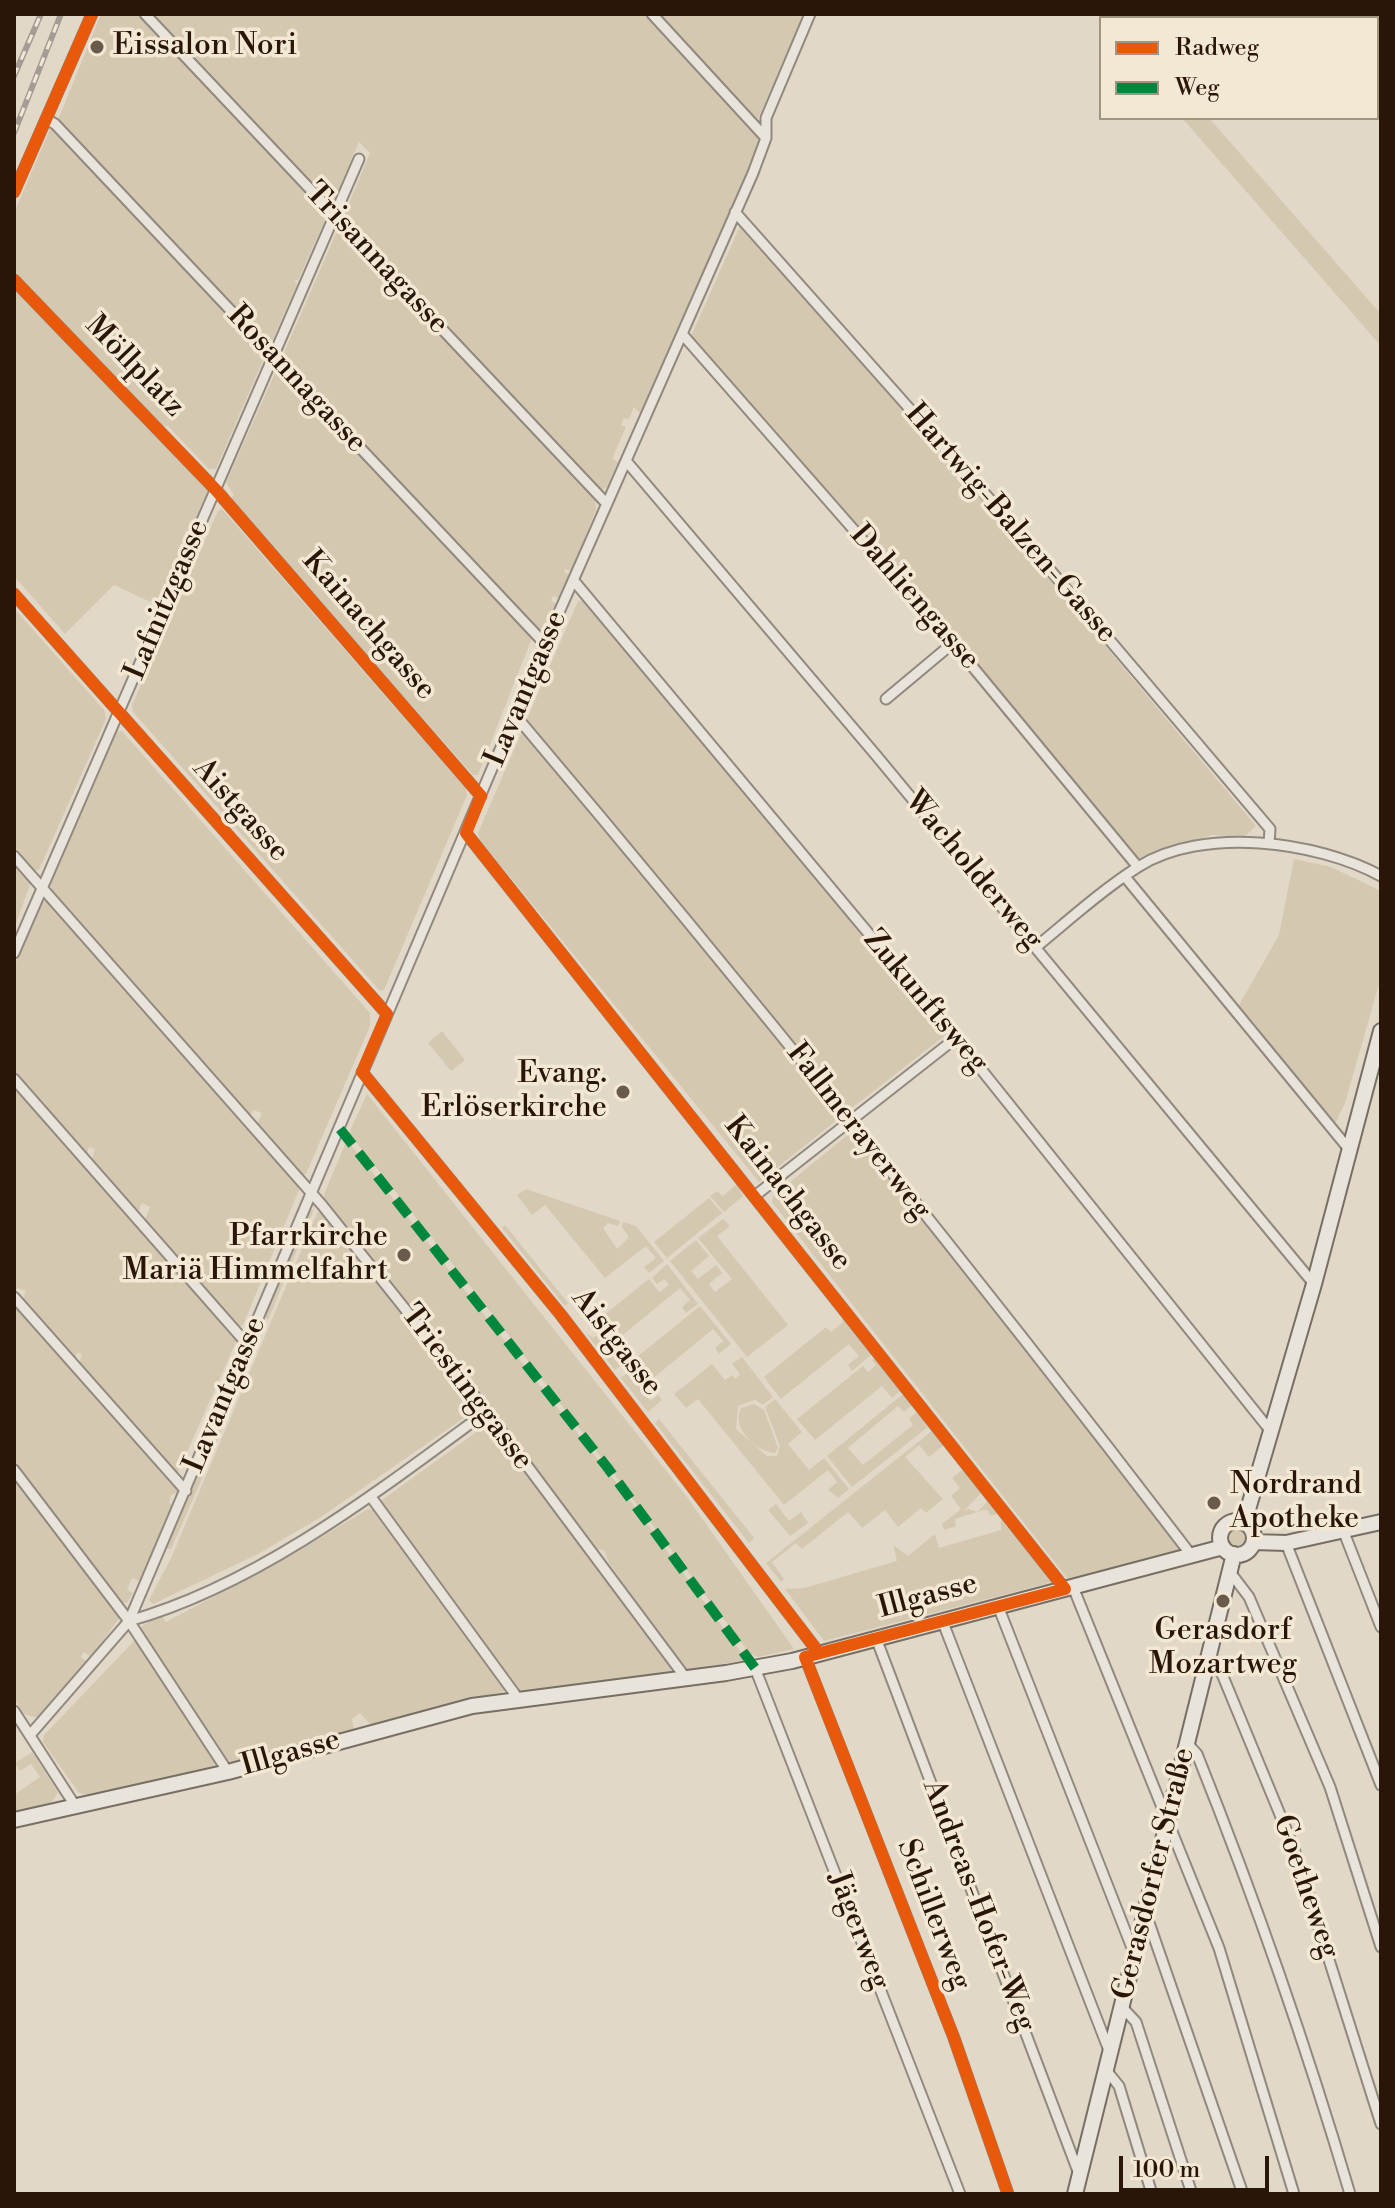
<!DOCTYPE html>
<meta charset="utf-8">
<style>
body{margin:0}
#map{position:relative;width:1395px;height:2208px;overflow:hidden;background:#e2d8c8;font-family:"Libre Bodoni",serif}
canvas{display:block}
.frame{position:absolute;inset:0;border:16px solid #2a1608;pointer-events:none}
.legend{position:absolute;left:1099px;top:16px;width:280px;height:104px;box-sizing:border-box;background:#f3e8d4;border:2px solid #a39482;margin:0;padding:10px 14px;list-style:none;font-size:24px;color:#2a1608}
.legend li{display:flex;align-items:center;gap:16px;height:40px}
.legend b{width:40px;border:2px solid #a39482}
.scale{position:absolute;left:1119px;top:2156px;width:150px;height:36px;box-sizing:border-box;border:4px solid #2a1608;border-top:0;padding-left:10px;font-size:24px;line-height:28px;white-space:nowrap;color:#2a1608;-webkit-text-stroke:6px #f3e8d4;paint-order:stroke}
</style>
<div id="map">
<canvas width="1395" height="2208"></canvas>
<div class="frame"></div>
<ul class="legend">
<li><b style="height:10px;background:#e8590c"></b>Radweg</li>
<li><b style="height:10px;background:#00873e"></b>Weg</li>
</ul>
<div class="scale">100 m</div>
</div>
<script>
const context = document.querySelector('canvas').getContext('2d');
context.lineJoin = 'round';
function fill(path, color) { context.fillStyle = color; context.fill(path, 'evenodd'); }
function trace(path, color, width, dash) { context.strokeStyle = color; context.lineWidth = width; context.lineCap = dash ? 'butt' : 'round'; context.setLineDash(dash || []); context.stroke(path); }
function write(font, color, halo, rows, align = 'center') {
  context.font = font + ' "Libre Bodoni",serif'; context.lineWidth = 7; context.setLineDash([]); context.textBaseline = 'middle'; context.strokeStyle = halo; context.fillStyle = color; for (const [text, x, y, turn = 0] of rows) {
    context.save(); context.translate(x, y); context.rotate((+turn || 0) * Math.PI / 180); context.textAlign = isNaN(turn) ? turn : align; if (halo) context.strokeText(text, 0, 0); context.fillText(text, 0, 0); context.restore();
  }
}
fill(new Path2D(`
 M101 14H139L324 212 326 218 298 280 294 281 297 284 272 341 267 342 58 120Z
 M149 14H643L760 141 642 415 634 407 629 419 624 418 621 425 626 427 612 459 618 462 607 487 600 491 345 222 344 215 370 153 359 142 333 202 327 203Z
 M660 14H804L757 121 746 109Z
 M1182 118H1209L1381 314V346Z
 M50 129 56 130 263 351 264 358 216 469H209L168 426H162L14 272V213Z
 M740 226 993 512 1256 826 1244 837 1212 835 1138 858 691 336Z
 M341 229 595 499 596 510 571 571 565 569 564 572 570 575 560 599 553 596 551 601 557 604 544 631 538 630 285 361 283 355 337 231Z
 M14 285 208 490 157 605 114 585 65 634 14 576Z
 M281 370 532 638 478 775H473L230 500 234 495 226 482 276 371Z
 M222 509 466 789 467 795 384 990 380 991 133 712 132 705 218 511Z
 M585 600 947 1034 852 1108H845L527 719 578 601Z
 M14 608 104 710 106 719 39 870H35L14 846Z
 M523 729 839 1113 837 1120 759 1182 480 840 478 833Z
 M122 731 370 1013V1026L306 1174 302 1175 257 1124 262 1113 253 1110 250 1116 52 890 51 883 117 732Z
 M1294 859 1331 867 1381 891V977L1345 1103 1335 1124 1239 1005 1279 935Z
 M14 863 31 882 14 929Z
 M47 901 297 1184 299 1190 243 1325 239 1327 197 1279 201 1270 193 1263 190 1271 145 1220 150 1207 142 1203 138 1212 92 1159 95 1149 89 1147 87 1154 14 1071V967L42 902Z
 M442 1031 465 1060 451 1071 428 1043Z
 M14 1085 234 1335 236 1342 177 1475 79 1366 82 1354 77 1353 75 1360 22 1301 26 1291 18 1288 14 1291Z
 M367 1094 687 1497 794 1649 758 1657 750 1654 504 1329 349 1133Z
 M851 1132 1010 1324 1181 1547 1178 1554 1068 1579 772 1202 773 1196Z
 M347 1140 623 1491 747 1660 685 1670 609 1563 604 1550 597 1549 324 1202V1194Z
 M734 1179 743 1196 724 1212 710 1196 717 1191 723 1196 736 1185Z
 M526 1189 620 1221 618 1226 608 1223 603 1228 617 1249 629 1237 622 1227 623 1222 636 1226 664 1261 649 1273 644 1267 656 1258 646 1246 605 1278 545 1205 532 1215 517 1195Z
 M709 1198 722 1213 667 1258 654 1242Z
 M314 1209 268 1320 264 1315 306 1214Z
 M321 1212 475 1405 474 1411 321 1517 258 1554 153 1604 149 1600 172 1556 317 1213Z
 M723 1219 730 1226 717 1236 788 1325 747 1357 670 1261 696 1240 709 1256 691 1271 698 1279 716 1265 722 1273 709 1284 715 1292 732 1279 698 1238Z
 M505 1225 568 1303 565 1306 502 1228Z
 M667 1264 698 1304 686 1313 682 1307 690 1300 680 1288 607 1348 616 1360 625 1354 629 1359 615 1370 585 1332 593 1338 601 1333 594 1323 649 1279 659 1292 669 1285 664 1279 657 1284 652 1278Z
 M14 1303 181 1493 172 1494 169 1502 174 1507 140 1581 132 1578 127 1590 133 1593 127 1603 120 1602 14 1464Z
 M700 1306 731 1344 719 1354 715 1348 723 1341 713 1329 640 1389 650 1401 658 1395 662 1400 648 1412 621 1378 636 1366 632 1361Z
 M842 1317 872 1354 852 1371 848 1365 859 1356 849 1344 781 1399 764 1377 826 1327 831 1332 843 1322Z
 M742 1357 773 1397 763 1405 755 1400 738 1406 736 1429 767 1456H777L780 1446 765 1407 775 1399 802 1432 788 1444 809 1470 824 1458 849 1489 838 1498 828 1490 837 1482 828 1470 784 1505 698 1399 686 1408 674 1394 712 1364 725 1380 732 1375 735 1379 740 1374 732 1364Z
 M874 1358 900 1391 892 1398 882 1386 815 1440 797 1419 863 1366 868 1372 876 1365 872 1360Z
 M235 1385 239 1387 206 1469 201 1467Z
 M903 1394 912 1405 904 1412 898 1406 848 1448 863 1465 913 1425 909 1419 917 1412 928 1427 852 1487 827 1456Z
 M754 1404 764 1410 778 1448 775 1453C756 1452 731 1428 741 1408Z
 M659 1419 754 1538 749 1543 655 1423Z
 M486 1425 491 1426C553 1505 614 1585 672 1667L669 1673 520 1691 515 1687 381 1506 382 1500Z
 M932 1431 944 1445 929 1457 919 1445 905 1457 943 1499 926 1513 921 1508 898 1527 885 1510 862 1528 848 1512 802 1549 796 1543 772 1562 784 1579 781 1582 766 1563Z
 M200 1470 204 1474 171 1549 166 1548Z
 M962 1470 981 1493 963 1512 968 1509 977 1512 987 1502 997 1514 990 1516 987 1509 955 1519 956 1526 944 1530 942 1524 961 1509 951 1496 960 1488 952 1478Z
 M14 1477 120 1617 91 1657 84 1652 81 1657 87 1662 38 1718 24 1714 14 1699Z
 M776 1504 789 1521 801 1512 808 1523 790 1536 768 1510Z
 M368 1509 374 1510 505 1688 503 1692 370 1724 360 1713 352 1719 354 1729 233 1763 227 1762 145 1638 146 1634 142 1633V1626L161 1615 166 1622 290 1556Z
 M1001 1520 1053 1582 824 1641 785 1589 804 1588 897 1561 893 1545 908 1556 935 1534 939 1548 1001 1530Z
 M1225 1538a12 12 0 1 1 24 0a12 12 0 1 1-24 0Z
 M137 1638 217 1763 215 1769 86 1795 78 1792 43 1742 44 1735Z
 M32 1752 58 1792 52 1802 14 1813V1795L40 1777 31 1764 20 1771 15 1763Z`), '#d5c8b1');
const street = new Path2D(`
 M145 14 607 504
 M652 14 766 138
 M46 119 55 124 545 644
 M14 192 92 14
 M735 212 995 505 1270 829 1269 844
 M14 280 216 490 481 796
 M683 335 953 643 1138 867
 M627 462 875 754 1314 1284
 M574 581 956 1038 1269 1429
 M14 594 387 1014
 M886 699 953 643
 M515 715C747 989 973 1270 1192 1556
 M466 833 1065 1589
 M14 856 322 1205 481 1404 685 1677
 M1126 878 1348 1148
 M1036 947C1069 920 1102 890 1138 867 1202 826 1317 841 1381 876
 M14 953 359 159
 M362 1072 561 1315 819 1653
 M14 1079 248 1345
 M756 1195 956 1038
 M14 1297 186 1491
 M14 1470 129 1621 228 1772
 M371 1497 517 1697
 M1343 1530 1381 1627
 M1286 1543 1381 1785
 M1230 1572 1249 1597 1330 1787 1381 1947
 M1073 1587 1219 1948 1294 2194
 M998 1606 1134 1953
 M942 1620 1110 2053
 M129 1621C258 1585 380 1490 486 1412
 M876 1638 1079 2174
 M805 1657 954 2038 1008 2194
 M1210 1657 1222 1674 1293 1846 1381 2124
 M755 1668 960 2194
 M14 1711 74 1804
 M30 1735 129 1621 545 644 753 173 766 138V118L810 14
 M1188 1744 1197 1754C1255 1899 1306 2045 1350 2194
 M1146 1914 1243 2194
 M1122 2007 1136 2022 1192 2194
 M1106 2070 1119 2086 1152 2194`);
const secondary = new Path2D(`
 M1220 1538a17 17 0 1 1 34 0a17 17 0 1 1-34 0Z
 M1244 1523 1314 1284 1381 1031
 M1254 1542 1286 1543 1381 1522
 M14 1820 228 1772 472 1706 726 1673 792 1661 1223 1547
 M1075 2194 1234 1554`);
trace(street, '#91897e', 13);
trace(secondary, '#776e64', 18);
trace(street, '#e8e3db', 9);
trace(secondary, '#e8e3db', 14);
const rail = new Path2D(`
 M14 76 41 14
 M14 133 61 14`);
trace(rail, '#a39d96', 6);
trace(rail, '#f3e8d4', 3, [9]);
trace(new Path2D(`
 M340 1129 607 1467 755 1668`), '#00873e', 10, [20, 10]);
trace(new Path2D(`
 M14 192 92 14
 M14 280 216 490 481 796 466 833 1065 1589 805 1657 954 2038 1008 2194
 M14 594 387 1014 362 1072 561 1315 819 1653`), '#e8590c', 12);
for (const [x, y, r, color] of [
 [97,47,8,"#6a5a4b"],
 [623,1092,8,"#6a5a4b"],
 [404,1255,8,"#6a5a4b"],
 [1214,1503,8,"#6a5a4b"],
 [1223,1601,8,"#6a5a4b"]
]) { const dot = new Path2D(); dot.arc(x, y, r, 0, 2 * Math.PI); context.fillStyle = color; context.fill(dot); trace(dot, '#f3e8d4', 3); }
write('30px', '#2a1608', '#f3e8d4', [
 ["Eissalon Nori",113,47],
 ["Evang.",607,1075,"right"],
 ["Erlöserkirche",607,1109,"right"],
 ["Pfarrkirche",388,1238,"right"],
 ["Mariä Himmelfahrt",388,1272,"right"],
 ["Nordrand",1230,1486],
 ["Apotheke",1230,1520],
 ["Gerasdorf",1223,1632,"center"],
 ["Mozartweg",1223,1666,"center"]
], 'left');
write('30px', '#2a1608', '#f3e8d4', [
 ["Trisannagasse",376,259,47],
 ["Möllplatz",134,367,46],
 ["Rosannagasse",296,380,47],
 ["Hartwig-Balzen-Gasse",1010,524,49],
 ["Dahliengasse",914,598,49],
 ["Lafnitzgasse",168,600,-67],
 ["Kainachgasse",368,626,49],
 ["Lavantgasse",527,689,-67],
 ["Aistgasse",240,811,48],
 ["Wacholderweg",973,871,50],
 ["Zukunftsweg",925,1002,50],
 ["Fallmerayerweg",858,1132,52],
 ["Kainachgasse",787,1194,52],
 ["Aistgasse",616,1343,52],
 ["Triestinggasse",466,1388,53],
 ["Lavantgasse",226,1395,-67],
 ["Illgasse",928,1597,-15],
 ["Illgasse",291,1754,-16],
 ["Gerasdorfer Straße",1155,1874,-76],
 ["Goetheweg",1305,1887,71],
 ["Andreas-Hofer-Weg",978,1906,69],
 ["Schillerweg",933,1915,69],
 ["Jägerweg",858,1931,69]
]);
</script>
